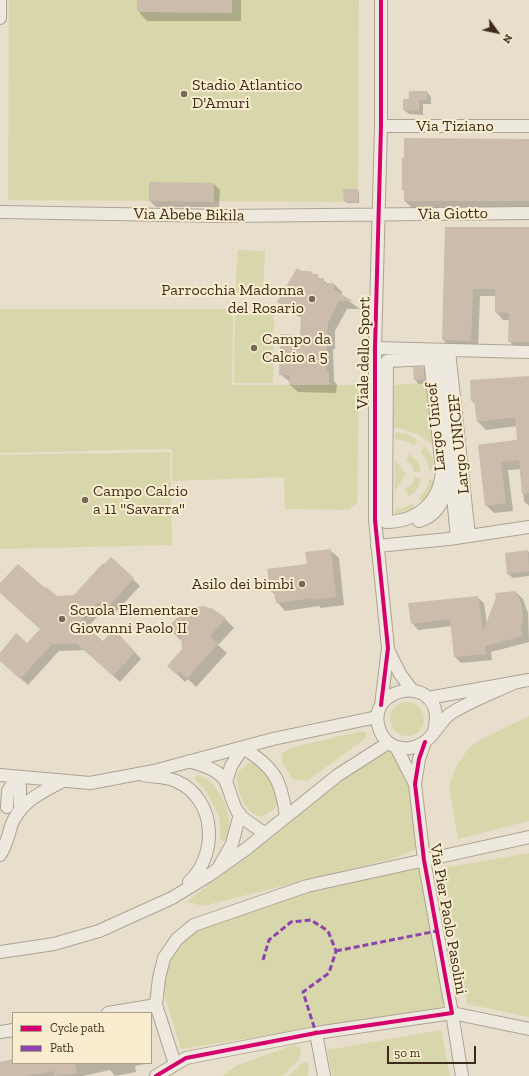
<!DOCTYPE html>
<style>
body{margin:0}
#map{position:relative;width:529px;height:1076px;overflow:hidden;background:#e7decb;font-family:"Zilla Slab",serif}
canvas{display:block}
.legend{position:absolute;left:12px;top:1012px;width:140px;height:52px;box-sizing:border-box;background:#f9edd0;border:1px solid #ad9f88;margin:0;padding:5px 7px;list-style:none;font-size:12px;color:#3c2b1c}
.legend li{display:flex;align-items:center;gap:8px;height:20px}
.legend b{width:20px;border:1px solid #ad9f88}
.north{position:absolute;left:477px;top:12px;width:40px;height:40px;-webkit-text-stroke:3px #f9edd0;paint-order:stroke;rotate:123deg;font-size:11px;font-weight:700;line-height:16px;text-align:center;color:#3c2b1c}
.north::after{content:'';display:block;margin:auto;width:14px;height:18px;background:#3c2b1c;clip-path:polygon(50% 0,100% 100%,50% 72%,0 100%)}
.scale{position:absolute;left:387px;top:1046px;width:89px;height:18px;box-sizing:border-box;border:2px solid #3c2b1c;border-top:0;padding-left:5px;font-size:12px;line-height:14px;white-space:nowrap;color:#3c2b1c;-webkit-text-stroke:3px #f9edd0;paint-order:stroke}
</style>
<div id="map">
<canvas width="529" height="1076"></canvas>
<ul class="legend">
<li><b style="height:5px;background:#d6006c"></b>Cycle path</li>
<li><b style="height:5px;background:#8e44ad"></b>Path</li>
</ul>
<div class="north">N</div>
<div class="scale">50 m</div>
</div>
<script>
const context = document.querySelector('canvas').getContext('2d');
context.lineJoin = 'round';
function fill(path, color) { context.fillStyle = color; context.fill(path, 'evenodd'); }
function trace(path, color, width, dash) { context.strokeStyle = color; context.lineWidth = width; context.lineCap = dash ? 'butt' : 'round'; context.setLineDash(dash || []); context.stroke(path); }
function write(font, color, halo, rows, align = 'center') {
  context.font = font + ' "Zilla Slab",serif'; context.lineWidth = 4; context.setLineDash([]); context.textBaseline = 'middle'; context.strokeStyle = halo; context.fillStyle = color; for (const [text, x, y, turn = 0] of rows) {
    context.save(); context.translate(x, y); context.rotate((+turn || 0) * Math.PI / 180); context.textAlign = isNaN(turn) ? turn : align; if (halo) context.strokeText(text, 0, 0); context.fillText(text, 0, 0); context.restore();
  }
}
fill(new Path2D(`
 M9 0H359L358 202 8 200Z
 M238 250 265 251 263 296 235 294Z
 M0 309H233L232 385H359L357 503 349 510 285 509 284 477 172 481V449L0 453Z
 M235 313 274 314 273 383H234Z
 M430 382 436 443 431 444 418 434 394 427V385Z
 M395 432 407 434 418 440 414 445 406 441 395 439Z
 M425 446 433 458 436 470 429 471 428 463 421 451Z
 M170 452 172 545 0 549V455Z
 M409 454 418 462 421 471 414 472 411 464 406 460Z
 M395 460 406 474 395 491Z
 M415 477 421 478C420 486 416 492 409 496L405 490 411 485Z
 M429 479 435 480 434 485 423 504 419 499 428 486Z
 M413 504 416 509 395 516V509L403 508Z
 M390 719a17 17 0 1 1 34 0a17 17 0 1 1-34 0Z
 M529 716V821L458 839 449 786 456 767 468 749 478 741Z
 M362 731 366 733V738L307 781 292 779 282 762V754L290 748Z
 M388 743 415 784 421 821 416 849 395 858 203 906 187 902 369 755Z
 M248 763C267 763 275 786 279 802L273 810 262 817C243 813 236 789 237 773Z
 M198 775C218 777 241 828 224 842L220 838V820L216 810 204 788 194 778Z
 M529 853V1017L467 1004 443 868Z
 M424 860 450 1006 181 1049 159 978 164 958 194 925 307 886Z
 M441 1030 450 1076H332L327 1050Z
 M293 1045 299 1047C306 1058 289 1069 282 1076H222L238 1065Z
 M307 1062 309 1065 308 1076H288L302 1063Z`), '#d8d7ac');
fill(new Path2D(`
 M138 0H241V21H147L138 11Z
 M427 92 431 97V104H423V115L409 114 404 110 410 100Z
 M529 140V209L414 210 405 201V192L403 190Z
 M214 184 220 190 219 207H156L150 201Z
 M357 190 359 192V203H347L345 201Z
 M446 228H529V349H517L509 341 510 320H503L496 312V296H480L478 348 451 347 443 340Z
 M302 272H310L329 284H334L342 292V296L360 309H347L335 331V349H333L334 381 337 384 336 393 298 392 290 385V382L280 374 301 336 302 318 286 310 278 302Z
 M423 368 427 372 429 383 419 384 415 380Z
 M529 377V506L524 501 521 469 508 470 513 511 494 513 486 505 479 445 518 440 517 426 486 430 478 422 476 405 472 401Z
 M330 550 339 558 344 605 321 608 319 606 285 611 277 602 276 596 272 592Z
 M527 551 529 552V576L513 578 508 574Z
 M133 579 140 586 113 615 105 608 87 628 103 643 121 637 141 659 120 682 85 650 59 651 28 685 0 660V654L27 644 41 629 0 592V585L45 590 56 597 75 596Z
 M516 592 523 599 528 613 529 642 491 652 492 660 461 663 455 657 452 626 418 630 412 623 477 597 484 603 487 624Z
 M190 609 225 619 234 628 218 645 227 653 196 687 188 679 185 682 168 666 183 650 182 641 171 631 176 619Z
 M13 1061V1063H150L135 1066 136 1072 115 1076 110 1070 83 1076H0V1063Z`), '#0003');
fill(new Path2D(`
 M137 0H232V13L137 12Z
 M409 91H427V100H419V111L403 110V99H409Z
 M404 138 529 139V201H404V190H402V158H404Z
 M149 182 214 183V202L149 201Z
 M343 189H358V202H344Z
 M445 227H529V342H508L509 313 495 312V289H473L471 341 442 340Z
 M297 268 302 271H311V274H318V278H324V283H334V290L353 301H339L328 323 326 369 329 375V385H289L290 375H279L280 334 300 335 301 315 277 302Z
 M413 367H423L425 379 414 380Z
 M529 376V493L522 494 519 460 501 462 506 503 485 506 478 445 517 440 515 417 477 422 474 401H471L470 380Z
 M331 549 336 597 312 600V598L276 603 274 592H271L267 569 307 564 305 552Z
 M528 550 529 571 507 574 505 553Z
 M111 557 134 578 106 609 98 602 80 621 103 641 114 629 135 652 113 676 77 644H52L20 679 0 661V653L16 633 27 643 40 629 0 593V583L18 564 45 588 46 587 57 596 74 595 103 563 104 564Z
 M516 591 522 606 523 621 521 630 523 636 485 646 486 654 454 657 450 619 411 624 408 603 478 596 483 631 496 598 495 593Z
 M204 606 213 609 226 618 210 636 218 644 187 678 179 671 176 674 167 666 182 649 181 634 170 632 172 623 189 608Z
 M13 1059V1063H75L77 1073 54 1076V1071L25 1076H0V1062Z`), '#cbbcac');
const minor = new Path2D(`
 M381 0V126L375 348V520L388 648 381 705
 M0 18V0
 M381 126H529
 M0 212 223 216 529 213
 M375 348 529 352
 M439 351 457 538
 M449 351 469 536
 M430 359 442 469C441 501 418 522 386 522L387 361Z
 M419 521C437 516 445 499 448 482
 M377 546 449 539 529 527
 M388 650 400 674 412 690
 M428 698 529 680
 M434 731C435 726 436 720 436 716 433 673 363 689 380 731 383 738 389 745 397 747 407 750 414 748 423 743 433 738 440 721 450 714 470 701 495 692 516 682
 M396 747 415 784
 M243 748C274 767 281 779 286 816
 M189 761C201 765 219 769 226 782 231 793 232 804 239 814 245 821 256 827 264 833
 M0 775 90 783 154 771 273 739 377 717
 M143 775C153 777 167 777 176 781 217 799 218 855 189 882
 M17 777 20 787V811
 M226 782 231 766 243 748
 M7 807 8 791 17 777
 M0 855C6 846 8 837 11 826 20 802 40 793 61 782
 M219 867 232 844 240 814
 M0 952 54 944 99 931 172 898 208 876 246 849 338 775 388 743
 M156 1005 159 978 164 958 177 939 194 925 307 886 529 837
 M108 1013 156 1005 175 1064
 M0 1032 13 1030
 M316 1033 324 1076
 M156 1076 186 1058 316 1033 452 1013 424 860 415 784 419 759 425 742
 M462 1076 452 1013 529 1029`);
trace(minor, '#aca395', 14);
trace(minor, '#eee9de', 12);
trace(new Path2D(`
 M336 951 437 931
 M263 960 269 940 291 922 311 920 328 931 336 951 329 973 303 992 316 1033`), '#8e44ad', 3, [6, 3]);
trace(new Path2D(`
 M381 0V126L375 348V520L388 648 381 705
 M156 1076 186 1058 316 1033 452 1013 424 860 415 784 419 759 425 742`), '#d6006c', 4);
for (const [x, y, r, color] of [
 [184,94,4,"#786a59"],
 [312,299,4,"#786a59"],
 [254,348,4,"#786a59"],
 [85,500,4,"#786a59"],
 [302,584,4,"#786a59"],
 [62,619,4,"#786a59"]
]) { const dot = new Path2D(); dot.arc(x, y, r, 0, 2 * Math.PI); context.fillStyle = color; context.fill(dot); trace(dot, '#f9edd0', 1.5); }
write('16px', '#3c2b1c', '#f9edd0', [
 ["Stadio Atlantico",192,85],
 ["D'Amuri",192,103],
 ["Parrocchia Madonna",304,290,"right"],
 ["del Rosario",304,308,"right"],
 ["Campo da",262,339],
 ["Calcio a 5",262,357],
 ["Campo Calcio",93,491],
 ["a 11 \"Savarra\"",93,509],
 ["Asilo dei bimbi",294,584,"right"],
 ["Scuola Elementare",70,610],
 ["Giovanni Paolo II",70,628]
], 'left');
write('16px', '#3c2b1c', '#f9edd0', [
 ["Via Tiziano",455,126],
 ["Via Giotto",453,214,-1],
 ["Via Abebe Bikila",189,215,1],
 ["Viale dello Sport",364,353,-89],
 ["Largo Unicef",436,427,-96],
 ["Largo UNICEF",459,444,-96],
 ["Via Pier Paolo Pasolini",448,919,80]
]);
</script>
